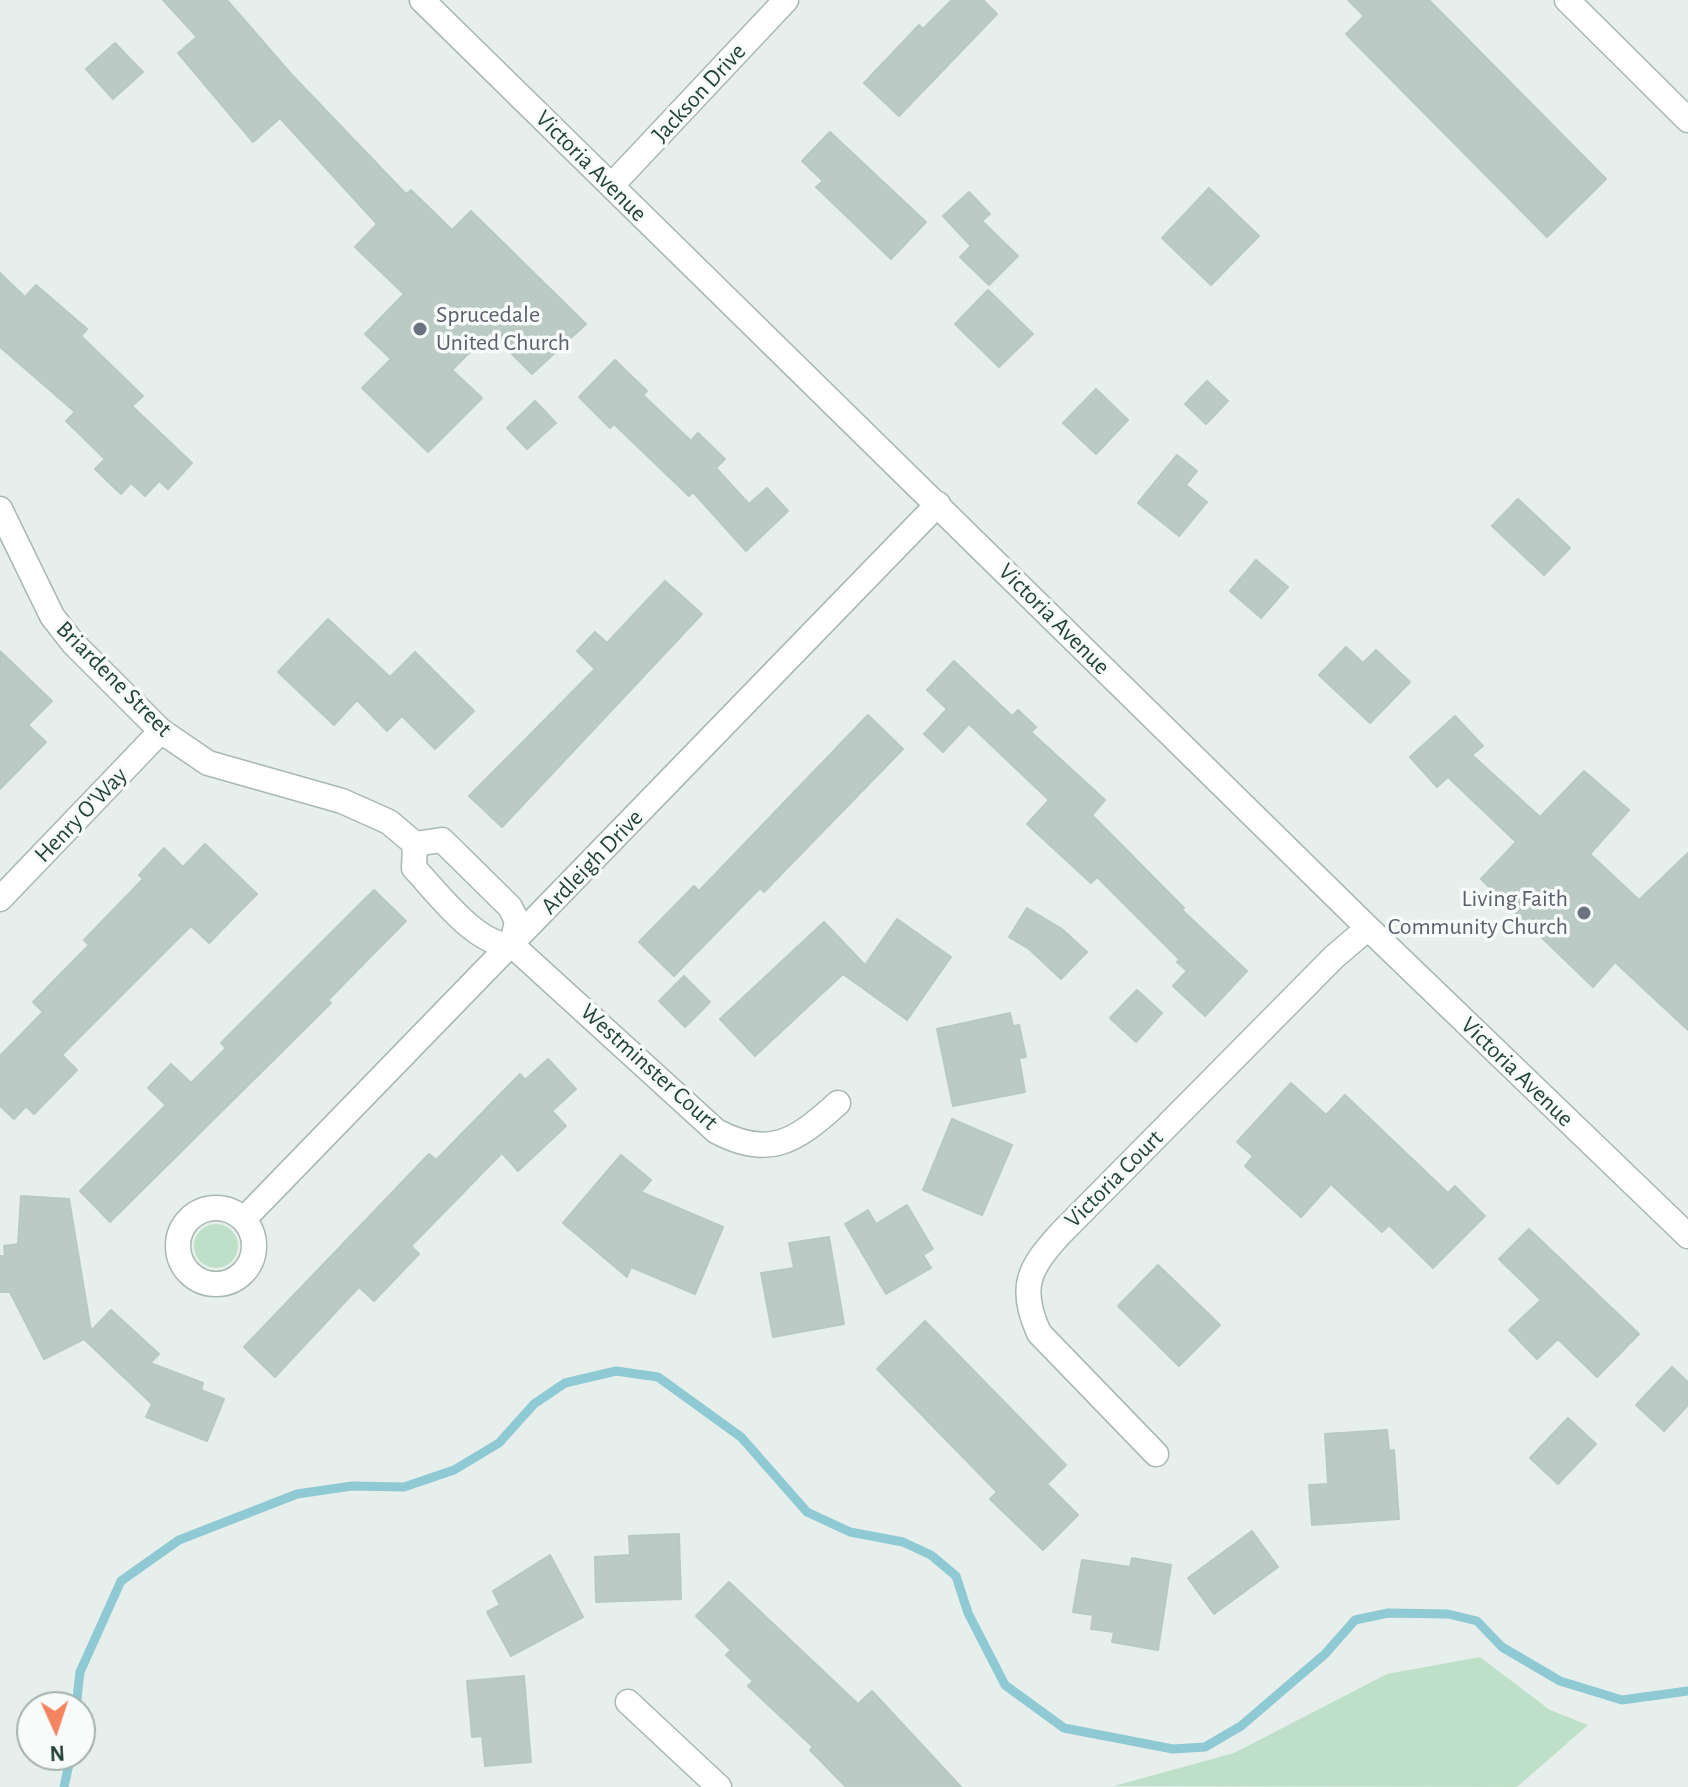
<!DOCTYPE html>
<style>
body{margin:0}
#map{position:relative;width:1688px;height:1787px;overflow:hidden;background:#e6efeb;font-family:"Alegreya Sans",sans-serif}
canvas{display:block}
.north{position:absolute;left:16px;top:1691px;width:80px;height:80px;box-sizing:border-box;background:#f7fbf9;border:2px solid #a3b1ad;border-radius:50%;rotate:177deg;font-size:22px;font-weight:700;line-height:32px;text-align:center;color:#24423a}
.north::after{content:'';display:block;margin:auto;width:28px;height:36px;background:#f4845f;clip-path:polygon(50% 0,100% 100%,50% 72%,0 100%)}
</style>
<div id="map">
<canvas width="1688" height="1787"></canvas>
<div class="north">N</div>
</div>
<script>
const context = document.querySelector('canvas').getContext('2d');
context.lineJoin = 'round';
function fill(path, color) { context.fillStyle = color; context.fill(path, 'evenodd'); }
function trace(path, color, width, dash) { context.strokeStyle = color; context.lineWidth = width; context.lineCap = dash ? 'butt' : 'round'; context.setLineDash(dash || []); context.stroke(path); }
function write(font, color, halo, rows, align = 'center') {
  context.font = font + ' "Alegreya Sans",sans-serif'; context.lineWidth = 7; context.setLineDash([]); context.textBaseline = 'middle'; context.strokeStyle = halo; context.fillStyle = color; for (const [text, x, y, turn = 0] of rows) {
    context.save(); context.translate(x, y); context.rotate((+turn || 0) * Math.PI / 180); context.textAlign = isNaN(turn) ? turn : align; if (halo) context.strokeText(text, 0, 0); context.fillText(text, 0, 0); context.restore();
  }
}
fill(new Path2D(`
 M194 1246a22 22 0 1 1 44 0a22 22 0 1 1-44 0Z
 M1480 1657 1550 1710 1588 1725 1517 1787 1114 1786 1234 1753 1387 1674Z`), '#bfe0c8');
trace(new Path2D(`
 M76 1707 80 1672 121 1581 179 1540 297 1494 352 1486 404 1487 454 1470 499 1443 534 1404 565 1383 616 1371 658 1377 741 1437 807 1512 850 1532 903 1542 931 1555 956 1576 968 1613 1005 1685 1064 1728 1173 1749 1205 1747 1241 1726 1325 1654 1355 1620 1388 1613 1448 1614 1477 1621 1502 1647 1560 1681 1622 1700 1688 1691
 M64 1787 71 1755`), '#8ec9d4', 9);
const building = new Path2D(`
 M163 0H227L292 75 406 194 411 190 452 230 471 211 586 324 532 374 490 332 452 370 482 398 428 452 362 388 391 359 365 334 404 294 355 247 377 224 280 118 253 142 178 53 197 37Z
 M952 0H983L997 14 899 116 864 83 919 25 923 29Z
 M1348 0H1429L1606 179 1547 237 1346 34 1364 16Z
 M115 43 143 72 113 99 86 69Z
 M830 132 926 222 891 259 816 187 823 181 802 161Z
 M1209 188 1259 236 1211 285 1162 238Z
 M969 192 990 214 982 221 1018 256 989 285 960 257 971 246 943 216Z
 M0 273 25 297 36 285 87 329 81 336 143 396 132 406 192 463 168 489 159 481 145 496 131 483 121 494 95 469 105 459 66 421 75 412 0 347Z
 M988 290 1033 334 999 367 955 324Z
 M615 360 647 391 643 395 691 441 698 433 725 459 716 468 749 504 767 488 788 511 746 551 693 492 689 496 614 424 610 428 579 397Z
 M1207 381 1228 401 1206 424 1185 404Z
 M1096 389 1128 420 1096 454 1063 423Z
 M535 401 556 423 527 449 507 428Z
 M1177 455 1197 471 1186 485 1207 502 1179 536 1138 503Z
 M1518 499 1570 548 1544 575 1492 526Z
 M1256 560 1288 587 1261 618 1230 591Z
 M665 581 702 614 502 827 469 796 595 669 577 651 595 632 607 643Z
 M328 619 390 677 415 652 474 711 435 749 402 716 387 731 357 700 334 725 278 672Z
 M1346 647 1363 663 1376 650 1410 682 1370 723 1319 675Z
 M0 651 52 701 28 725 46 742 0 789Z
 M954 661 1012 716 1018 710 1036 727 1031 732 1105 800 1092 815 1184 908 1182 910 1247 971 1205 1016 1173 986 1187 971 1177 962 1180 960 1097 877 1091 883 1027 824 1049 800 969 724 943 752 924 734 947 709 927 690Z
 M868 715 903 749 764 892 760 888 674 976 639 942 694 886 699 891Z
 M1455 716 1483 746 1472 755 1540 817 1584 771 1629 810 1590 854 1639 900 1688 853V1030L1615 962 1593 987 1481 879 1516 842 1448 777 1437 787 1410 757Z
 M205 844 257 894 209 943 191 926 62 1055 77 1070 34 1114 26 1106 14 1119 0 1106V1056L43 1012 33 1002 89 945 84 940 143 879 139 875 164 848 183 867Z
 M374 890 406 921 328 1000 331 1003 110 1222 80 1191 166 1105 148 1088 171 1064 191 1083 226 1048 221 1043Z
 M1027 908 1062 929 1087 952 1061 979 1029 949 1009 937Z
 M897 919 951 957 907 1020 843 974 755 1056 720 1019 824 922 865 965Z
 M684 976 710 1002 685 1027 659 1001Z
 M1137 990 1162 1013 1136 1042 1110 1018Z
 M1010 1013 1013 1026 1019 1025 1026 1057 1019 1058 1025 1092 953 1106 937 1029Z
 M548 1059 576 1089 552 1111 566 1126 518 1171 502 1153 411 1246 419 1254 374 1301 359 1287 275 1377 244 1347 429 1154 436 1160 520 1074 525 1080Z
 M1291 1083 1326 1115 1345 1095 1448 1193 1455 1186 1485 1216 1433 1268 1389 1225 1382 1232 1331 1184 1301 1217 1245 1166 1253 1156 1237 1142Z
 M952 1119 1012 1145 982 1215 923 1190Z
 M621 1155 651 1180 641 1192 723 1227 695 1294 631 1267 627 1277 563 1223Z
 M21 1196 69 1199 91 1331 111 1310 159 1354 150 1363 203 1383 201 1390 224 1399 207 1441 146 1417 152 1404 84 1339 44 1359 10 1292H0V1256H5L4 1246 18 1244Z
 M907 1205 933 1249 923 1255 931 1268 886 1294 845 1224 868 1210 876 1224Z
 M1529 1229 1639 1334 1597 1377 1558 1339 1537 1359 1509 1330 1541 1300 1499 1259Z
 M829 1237 844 1324 773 1337 761 1273 794 1268 789 1243Z
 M1158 1265 1220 1325 1179 1366 1118 1306Z
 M925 1321 1066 1465 1047 1484 1078 1515 1043 1550 990 1499 997 1492 877 1369Z
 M1672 1367 1688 1382V1405L1664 1431 1636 1405Z
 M1568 1418 1596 1444 1558 1484 1530 1458Z
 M1387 1430 1389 1451 1394 1450 1399 1519 1312 1525 1309 1485 1328 1484 1325 1434Z
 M1252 1531 1278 1567 1214 1614 1188 1578Z
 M679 1534 681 1599 596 1602 595 1557 630 1555 629 1536Z
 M550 1555 583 1617 511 1656 487 1612 500 1605 493 1591Z
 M1132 1558 1171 1565 1158 1650 1112 1642 1114 1632 1091 1629 1093 1615 1073 1612 1082 1560 1130 1567Z
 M729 1582 858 1704 872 1691 961 1787H846L810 1750 813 1747 748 1686 753 1681 726 1655 731 1650 696 1616Z
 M524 1676 531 1762 485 1766 482 1736 472 1737 467 1681Z`);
fill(building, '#bbcac4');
trace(building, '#b8c9c2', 2);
const minor = new Path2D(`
 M422 0 1368 928 1688 1236
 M1567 0 1688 120
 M612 185 786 0
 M0 509 52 616 73 643 161 731 208 763 342 801 389 822 415 844
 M415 844 442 840 510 907 517 921 512 945
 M415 844 414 868C437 892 477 947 512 945
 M0 899 161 731
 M512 945 716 1131C770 1160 797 1140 838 1103
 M178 1246a38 38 0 1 1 76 0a38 38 0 1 1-76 0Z
 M244 1219 938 504
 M1156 1454 1039 1333C1018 1287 1029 1268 1061 1233L1334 957 1368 928
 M628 1702 719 1787`);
trace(minor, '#a8b8b2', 27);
trace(minor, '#fff', 24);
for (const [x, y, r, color] of [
 [420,329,8,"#6b7280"],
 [1584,913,8,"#6b7280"]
]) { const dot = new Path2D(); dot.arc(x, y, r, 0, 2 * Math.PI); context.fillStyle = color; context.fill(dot); trace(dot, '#f7fbf9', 3); }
write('24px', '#24423a', '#f7fbf9', [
 ["Jackson Drive",699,93,-47],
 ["Victoria Avenue",591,166,45],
 ["Victoria Avenue",1054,619,45],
 ["Briardene Street",114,679,45],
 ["Henry O'Way",81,815,-46],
 ["Ardleigh Drive",592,862,-46],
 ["Westminster Court",649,1067,42],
 ["Victoria Avenue",1517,1072,44],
 ["Victoria Court",1114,1179,-45]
]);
write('24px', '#5b616d', '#f7fbf9', [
 ["Sprucedale",436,315],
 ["United Church",436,343],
 ["Living Faith",1568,899,"right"],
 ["Community Church",1568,927,"right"]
], 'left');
</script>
